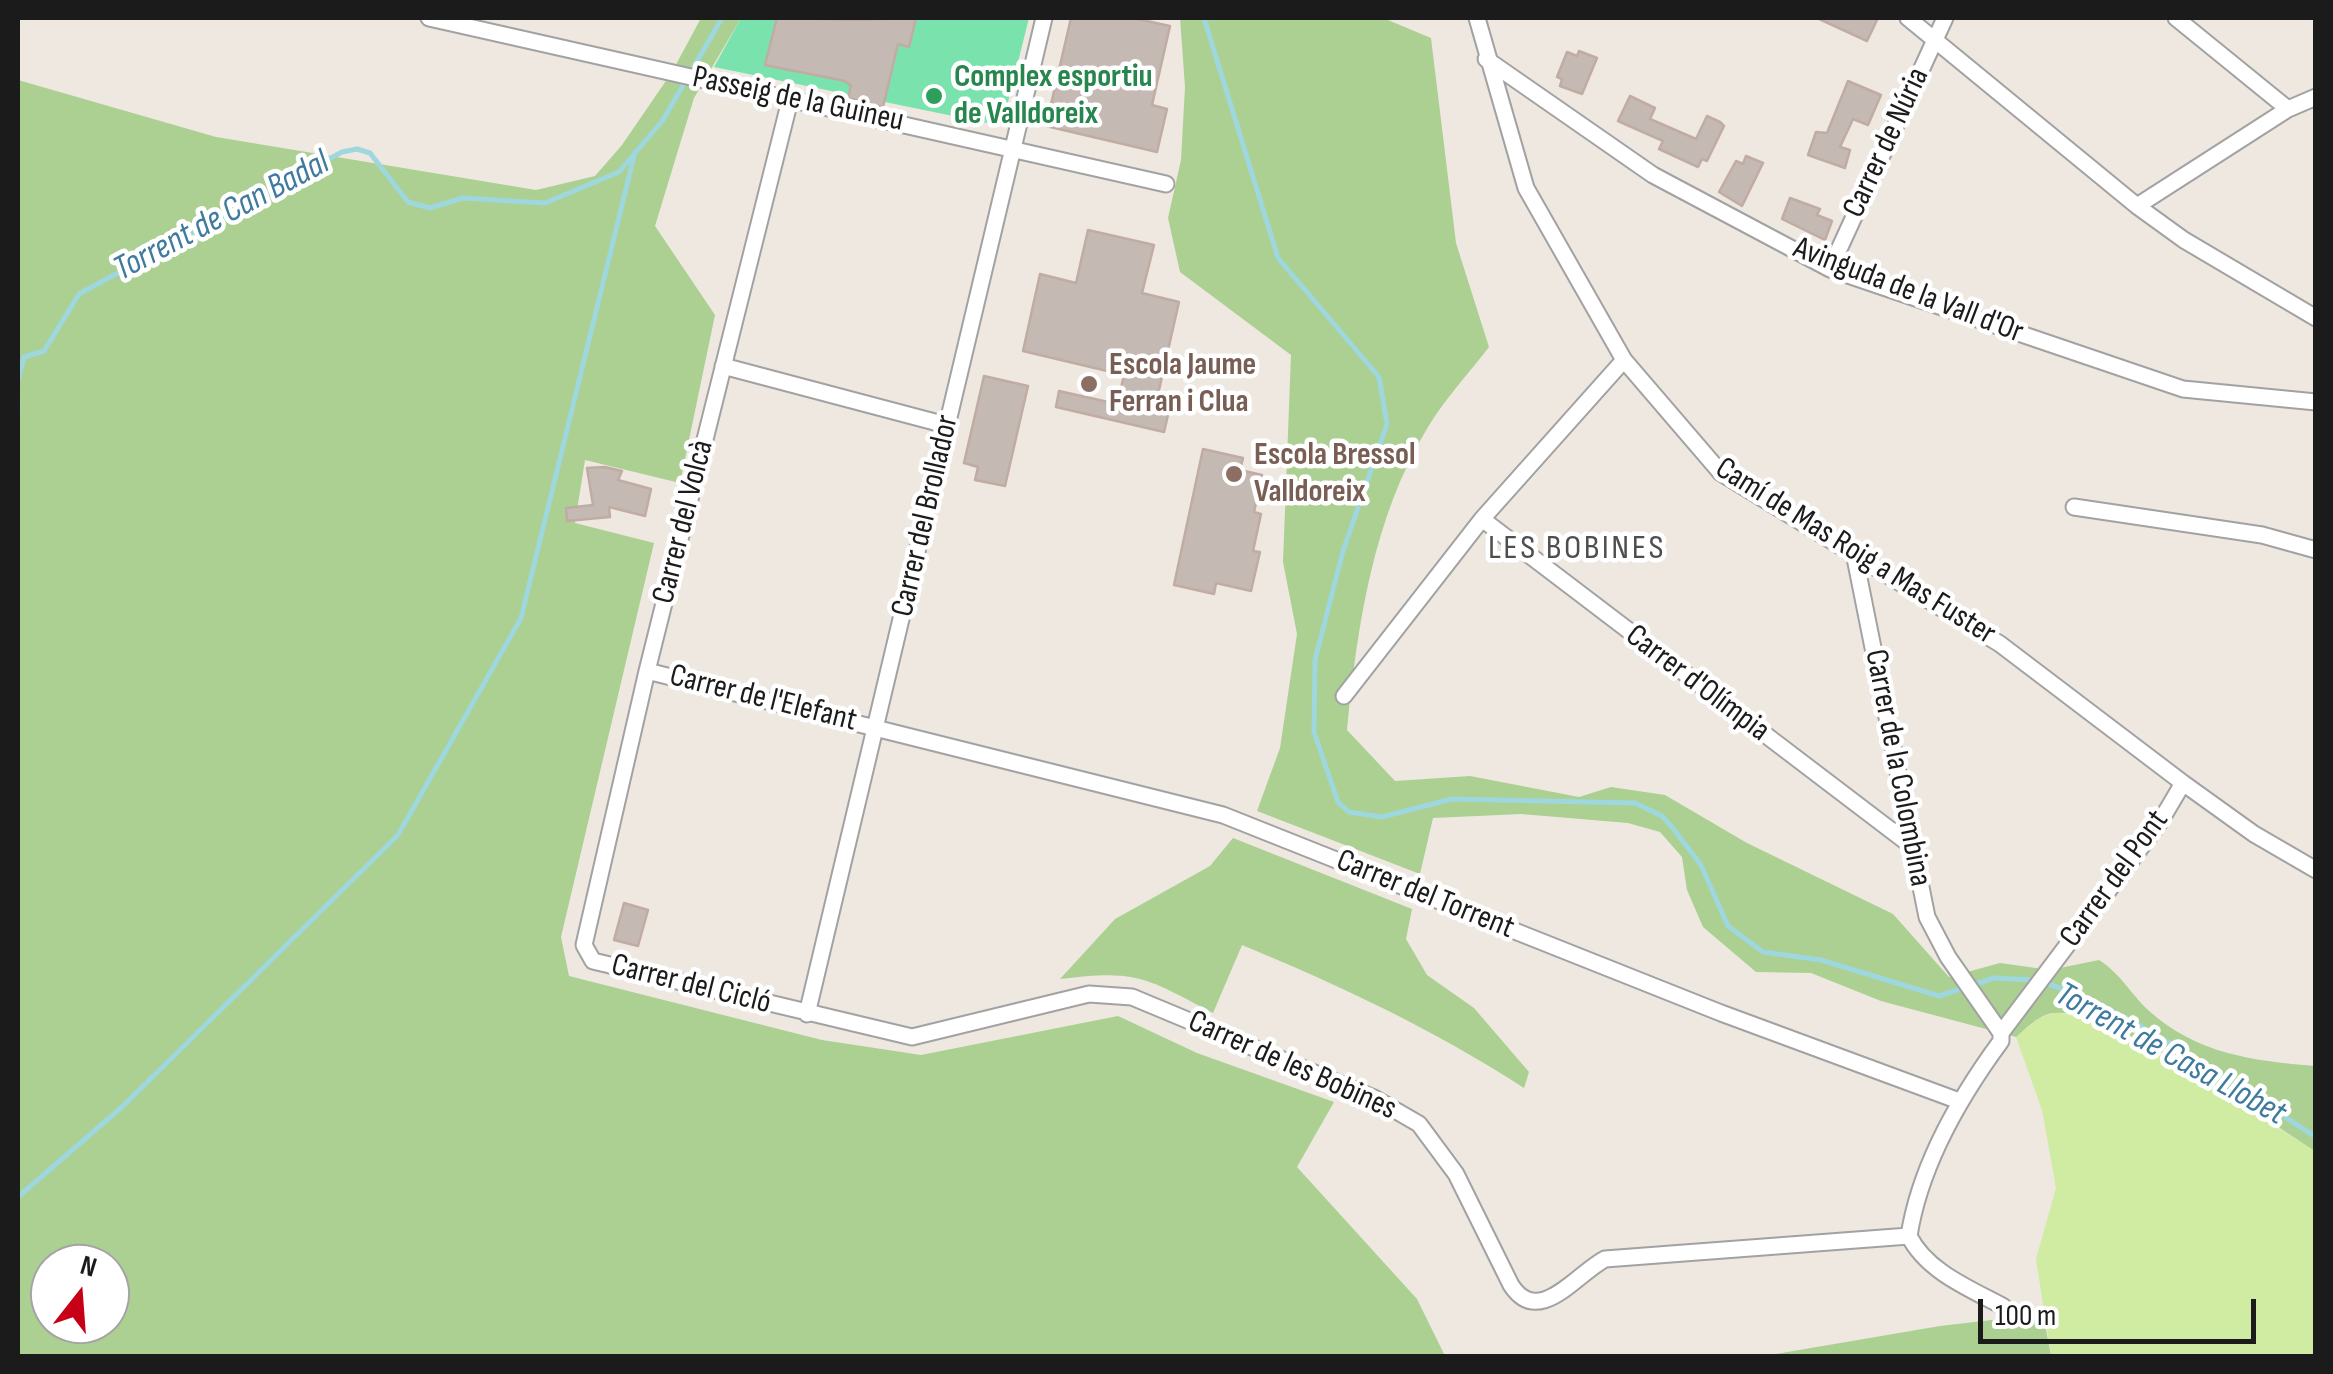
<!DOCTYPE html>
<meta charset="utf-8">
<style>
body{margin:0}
#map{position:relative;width:2333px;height:1374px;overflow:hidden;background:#eee8e0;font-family:"Sofia Sans Condensed",sans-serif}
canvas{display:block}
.frame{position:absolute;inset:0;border:20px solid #1b1b1b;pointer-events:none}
.north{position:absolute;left:30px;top:1244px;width:100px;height:100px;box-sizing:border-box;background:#fff;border:2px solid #a4a4a4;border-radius:50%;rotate:17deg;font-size:28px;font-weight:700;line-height:40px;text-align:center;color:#1b1b1b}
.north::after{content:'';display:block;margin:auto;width:35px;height:45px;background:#c70017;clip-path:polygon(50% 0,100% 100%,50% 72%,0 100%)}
.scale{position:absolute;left:1978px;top:1299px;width:278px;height:45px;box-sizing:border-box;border:5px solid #1b1b1b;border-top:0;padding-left:12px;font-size:30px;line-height:35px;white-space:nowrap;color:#1b1b1b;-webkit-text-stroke:8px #fff;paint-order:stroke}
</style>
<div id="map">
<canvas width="2333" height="1374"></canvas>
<div class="frame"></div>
<div class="north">N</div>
<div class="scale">100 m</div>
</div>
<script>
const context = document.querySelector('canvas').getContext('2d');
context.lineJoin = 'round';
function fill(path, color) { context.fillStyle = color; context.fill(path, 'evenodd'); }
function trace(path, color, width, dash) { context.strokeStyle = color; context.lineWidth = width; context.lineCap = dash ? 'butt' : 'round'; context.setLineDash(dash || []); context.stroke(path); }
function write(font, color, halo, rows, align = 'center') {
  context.font = font + ' "Sofia Sans Condensed",sans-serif'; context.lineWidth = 9; context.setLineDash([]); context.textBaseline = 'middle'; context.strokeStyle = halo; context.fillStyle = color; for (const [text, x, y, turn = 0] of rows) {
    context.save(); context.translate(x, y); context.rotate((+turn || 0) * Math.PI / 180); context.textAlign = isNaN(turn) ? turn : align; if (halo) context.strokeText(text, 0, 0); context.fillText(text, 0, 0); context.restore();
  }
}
fill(new Path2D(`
 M2056 1012 2111 1024 2315 1151V1356H2051L2036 1259 2056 1188 2042 1110 2016 1037 2039 1018Z`), '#cfeca2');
fill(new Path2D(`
 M701 18H741L694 98 655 226 715 315 680 483 585 460 575 523 654 543 561 937 569 976 822 1040 921 1055 1118 1016 1197 1053 1334 1102 1297 1167 1417 1299 1445 1356H18V80L216 137 536 190 595 176 622 145 672 72ZM50 1264H110V1324H50Z
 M1180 18H1383L1431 38 1456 243 1489 347C1469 373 1445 399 1428 427 1373 517 1357 627 1347 730L1395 781 1470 776 1579 797 1611 787 1665 795 1747 843 1893 914 1949 977 2000 963 2050 970 2099 960C2120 973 2130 993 2148 1010 2196 1054 2254 1061 2315 1066V1151C2259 1116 2114 1008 2054 1013 2039 1014 2026 1029 2016 1037L1881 1001 1811 973 1756 972 1703 927 1687 890 1682 857 1660 832 1628 823 1521 814 1433 818 1420 874 1257 811 1280 748 1297 634 1283 562 1291 355 1180 272 1168 218 1181 160 1185 87Z
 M1233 838 1412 909 1406 939 1427 975 1474 1008 1529 1072 1524 1088C1433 1029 1341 986 1242 945L1213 1013C1146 978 1138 969 1060 979L1115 919 1210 866Z
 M2043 1314 2051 1356H1764L1940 1326Z`), '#abd092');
fill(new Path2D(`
 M741 18H1029L1002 126 714 67Z`), '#79e2ad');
trace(new Path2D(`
 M1204 18 1278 258 1379 377 1387 424 1343 551 1315 660 1314 732 1338 802 1349 812 1382 817 1452 799 1635 803 1662 816 1672 827 1701 865 1728 926 1763 952 1821 960 1939 996 1994 978 2035 980
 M18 380 24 357 44 351 79 294 342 152 357 149 370 153 408 202 430 208 463 198 545 203 619 172 663 120 722 18
 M18 401V411
 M2045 983C2130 1009 2239 1088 2316 1137
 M18 1197 123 1106 398 835 521 618 635 152`), '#9ed7de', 5);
const building = new Path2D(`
 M777 18 857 20 916 18 909 47 898 44 883 107 848 98 851 86 845 81 765 65Z
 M1071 18H1133L1170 26 1152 105 1167 109 1157 152 1046 126Z
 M1817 18H1878L1867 41Z
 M1579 51 1597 58 1582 94 1560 86 1562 79 1557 77 1567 52 1577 56Z
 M1848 81 1881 95 1868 125 1853 119 1840 147 1850 150 1845 168 1808 155 1816 132 1827 133Z
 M1630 96 1655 108 1650 119 1696 139 1707 116 1720 122 1724 126 1707 161 1702 159 1698 167 1659 149 1663 141 1618 121Z
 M1746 156 1763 163 1742 206 1719 192 1736 161 1743 164Z
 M1790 198 1820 209 1817 215 1832 221 1825 240 1782 219Z
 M1088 230 1154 245 1142 293 1179 302 1154 412 1168 415 1164 432 1056 407 1059 391 1117 404 1124 375 1023 351 1040 274 1076 283Z
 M984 376 1028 386 1005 486 975 480 978 467 964 463Z
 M1203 449 1243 458 1240 470 1262 475 1254 512 1261 514 1253 551 1260 552 1251 591 1216 583 1214 594 1174 585Z
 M605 467 622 471 618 480 651 489 645 516 609 507 610 517 567 521 566 508 593 505 587 468Z
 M624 903 648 910 638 946 614 940Z`);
fill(building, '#c5b9b3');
trace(building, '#c0aca2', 2.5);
const minor = new Path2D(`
 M429 18 1166 184
 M1477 18 1526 188 1624 360 1721 473 2000 644 2183 783 2254 834 2316 870
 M1908 18 2137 206 2184 240 2316 318
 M2176 18 2288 109
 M1486 59 1653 175 1830 269 2183 389 2316 402
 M790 100 647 671 584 945 593 961 912 1037 1089 994 1132 997 1374 1098 1419 1124 1456 1174 1511 1285C1539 1328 1576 1274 1605 1259L1909 1236
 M2137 206 2288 109 2316 97
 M1830 269 1945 18
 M723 366 946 425
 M2074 507 2262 535 2316 550
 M1482 519 1913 847
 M1854 553 1927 917 1948 957 2001 1033
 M647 671 1223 815 1721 1013 1959 1101
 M1344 696 1482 519 1624 360
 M807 1014 1044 18
 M1909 1236C1920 1165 1959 1098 2001 1041V1033L2160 822 2183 783
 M1909 1236C1927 1272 1971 1289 2004 1307`);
trace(minor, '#a2a2a2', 19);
trace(minor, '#fff', 15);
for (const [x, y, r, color] of [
 [934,96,10,"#2e9e5b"],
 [1089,384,10,"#8d6e63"],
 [1234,474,10,"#8d6e63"]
]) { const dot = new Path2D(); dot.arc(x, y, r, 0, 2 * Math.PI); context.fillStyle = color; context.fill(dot); trace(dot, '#fff', 4); }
write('bold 32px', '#27864d', '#fff', [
 ["Complex esportiu",954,78],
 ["de Valldoreix",954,115]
], 'left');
write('32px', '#1b1b1b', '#fff', [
 ["Passeig de la Guineu",798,100,12],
 ["Carrer de Núria",1887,143,-65],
 ["Avinguda de la Vall d'Or",1908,291,21],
 ["Carrer del Brollador",926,516,-77],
 ["Carrer del Volcà",684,522,-76],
 ["Camí de Mas Roig a Mas Fuster",1855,552,32],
 ["Carrer d'Olímpia",1697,684,37],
 ["Carrer de l'Elefant",763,699,14],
 ["Carrer de la Colombina",1897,768,79],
 ["Carrer del Pont",2115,879,-54],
 ["Carrer del Torrent",1425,895,22],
 ["Carrer del Cicló",691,985,14],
 ["Carrer de les Bobines",1292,1066,24]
]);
write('bold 32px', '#785e54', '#fff', [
 ["Escola Jaume",1109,366],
 ["Ferran i Clua",1109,403],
 ["Escola Bressol",1254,456],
 ["Valldoreix",1254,493]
], 'left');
write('italic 35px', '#3f7a9f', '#fff', [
 ["Torrent de Can Badal",222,217,-28],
 ["Torrent de Casa Llobet",2170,1055,29]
]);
context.letterSpacing = '2.5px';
write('35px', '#4e4e4e', '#fff', [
 ["LES BOBINES",1577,549]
]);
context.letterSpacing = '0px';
</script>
